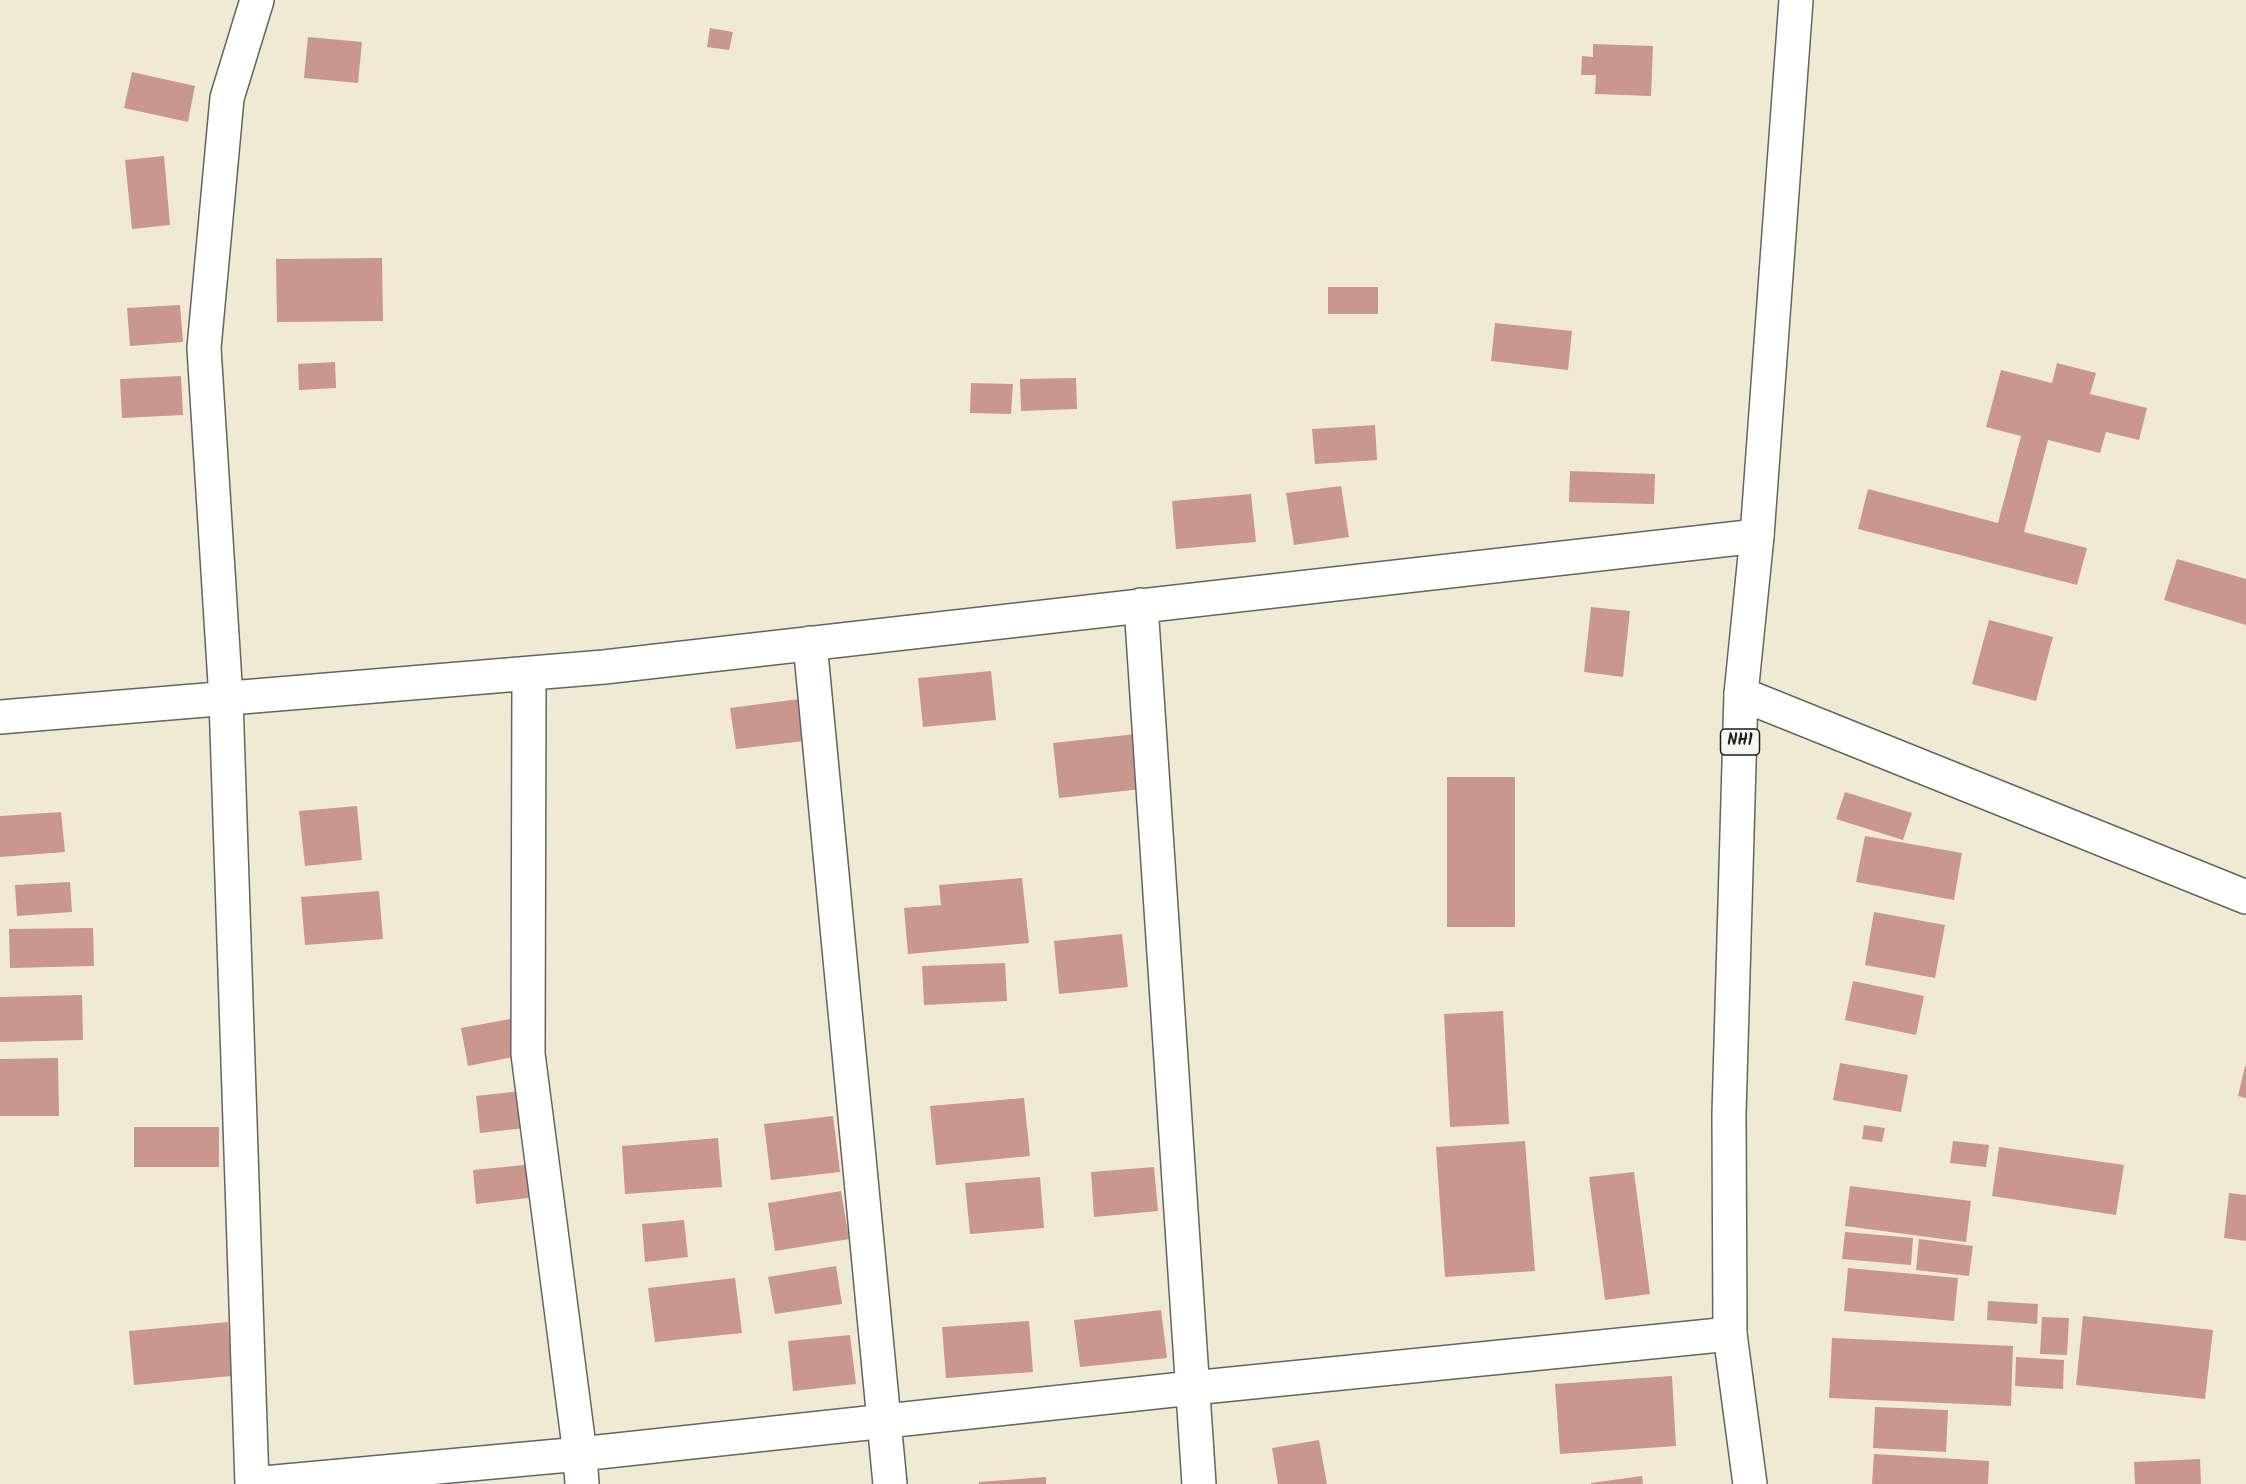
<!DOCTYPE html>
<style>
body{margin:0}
canvas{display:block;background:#f0ead5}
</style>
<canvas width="2246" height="1484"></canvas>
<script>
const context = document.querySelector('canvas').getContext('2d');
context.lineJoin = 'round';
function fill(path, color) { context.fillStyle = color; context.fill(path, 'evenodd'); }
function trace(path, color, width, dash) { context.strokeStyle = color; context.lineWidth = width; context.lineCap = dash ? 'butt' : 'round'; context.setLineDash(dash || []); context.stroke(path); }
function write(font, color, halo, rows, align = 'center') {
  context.font = font + ' Kalam,sans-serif'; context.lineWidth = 4.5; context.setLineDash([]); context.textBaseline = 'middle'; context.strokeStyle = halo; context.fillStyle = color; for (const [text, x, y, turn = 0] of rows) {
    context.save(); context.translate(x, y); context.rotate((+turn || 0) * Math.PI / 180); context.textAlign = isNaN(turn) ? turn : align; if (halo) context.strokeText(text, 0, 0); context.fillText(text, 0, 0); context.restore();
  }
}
fill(new Path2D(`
 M710 28 733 32 729 50 707 47Z
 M308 37 362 42 358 83 304 78Z
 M1593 44 1653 46 1651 96 1595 94 1596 75H1581L1582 56 1593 57Z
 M132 72 195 86 188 122 124 108Z
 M164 156 170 225 132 229 125 160Z
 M382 258 383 321 277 322 276 259Z
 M1328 287H1378V314H1328Z
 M180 305 183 342 130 346 127 308Z
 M1495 323 1572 331 1568 370 1491 361Z
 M335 362 336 388 299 390 298 364Z
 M2057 363 2096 373 2090 394 2147 408 2139 440 2106 432 2100 453 2048 440 2024 532 2087 548 2077 585 1858 529 1868 489 1998 523 2021 436 1986 427 2001 370 2052 383Z
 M181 376 183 415 122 418 120 379Z
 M1076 378 1077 409 1021 411 1020 379Z
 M971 383 1013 384 1011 414 970 413Z
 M1375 425 1377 460 1315 464 1312 429Z
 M1570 471 1655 474 1654 504 1569 502Z
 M1341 486 1349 537 1294 545 1286 493Z
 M1251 494 1256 542 1176 549 1172 501Z
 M2177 559 2246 579V625L2164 600Z
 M1591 607 1630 611 1623 677 1584 672Z
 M1989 620 2053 637 2036 701 1972 684Z
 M991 671 996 720 923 727 918 678Z
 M799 699 804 741 736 749 730 708Z
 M1136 734 1142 789 1059 798 1053 743Z
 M1447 777H1515V927H1447Z
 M1845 792 1912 813 1903 840 1836 819Z
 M357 806 362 860 305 866 299 811Z
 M61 812 65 852 0 857V816Z
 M1865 836 1962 853 1954 900 1856 882Z
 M1022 878 1029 943 908 954 904 908 941 905 939 885Z
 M70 882 72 912 17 916 15 885Z
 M379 891 383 939 305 945 301 897Z
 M1874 912 1945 925 1935 978 1865 965Z
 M93 928 94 966 10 968 9 929Z
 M1122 934 1128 987 1059 994 1054 941Z
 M1005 963 1007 1001 924 1005 922 966Z
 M1853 981 1924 996 1916 1035 1845 1020Z
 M82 995 83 1040 0 1042V997Z
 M1503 1011 1509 1124 1450 1127 1444 1014Z
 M521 1017 528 1054 468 1066 461 1028Z
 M58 1058 59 1116H0V1059Z
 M1840 1063 1908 1075 1901 1112 1833 1100Z
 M2245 1066 2246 1067V1098L2238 1096Z
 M521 1091 525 1128 480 1133 476 1096Z
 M1024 1098 1030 1156 936 1165 930 1106Z
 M833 1116 840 1172 771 1180 764 1124Z
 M1864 1125 1885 1128 1882 1142 1862 1139Z
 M134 1127H219V1167H134Z
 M718 1138 722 1187 625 1194 622 1146Z
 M1525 1141 1535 1271 1445 1277 1436 1147Z
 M1953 1141 1989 1145 1986 1167 1950 1163Z
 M1999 1147 2124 1165 2116 1215 1992 1196Z
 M534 1164 537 1197 476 1204 473 1170Z
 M1154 1167 1158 1211 1094 1217 1091 1172Z
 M1634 1172 1650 1294 1605 1300 1589 1177Z
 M1040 1177 1044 1228 970 1234 965 1183Z
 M1850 1186 1971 1201 1966 1242 1845 1226Z
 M841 1191 849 1239 775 1251 768 1203Z
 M2229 1193 2246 1195V1241L2224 1238Z
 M684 1220 688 1257 645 1262 642 1224Z
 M1845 1232 1913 1238 1911 1265 1842 1259Z
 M1919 1239 1973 1246 1969 1276 1916 1270Z
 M836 1266 842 1304 775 1314 768 1277Z
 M1848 1268 1958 1278 1954 1321 1844 1311Z
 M735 1278 742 1333 655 1342 648 1288Z
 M1988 1301 2038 1304 2037 1324 1987 1320Z
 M1161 1310 1167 1358 1080 1367 1074 1320Z
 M2083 1316 2213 1330 2205 1399 2076 1385Z
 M2042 1317 2069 1318 2067 1355 2040 1354Z
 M1029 1321 1033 1372 946 1378 942 1327Z
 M228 1322 232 1376 134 1385 129 1331Z
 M850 1335 856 1384 793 1391 788 1341Z
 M1832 1338 2013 1346 2011 1406 1829 1398Z
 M2016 1357 2064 1360 2063 1389 2015 1386Z
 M1672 1376 1676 1446 1560 1454 1555 1384Z
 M1875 1407 1948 1410 1946 1452 1873 1448Z
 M1319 1440 1327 1484H1278L1272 1448Z
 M1874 1454 1989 1461 1988 1484H1872Z
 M2200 1459 2201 1484H2135L2134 1462Z
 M1642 1476 1643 1484H1591V1483Z
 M1046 1477V1484H979V1482Z`), '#ca978e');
const minor = new Path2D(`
 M1141 605 1199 1484
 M810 643 890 1484
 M529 675 528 1054 580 1454 582 1484
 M1741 694 2246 897
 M0 717 604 667 1757 536
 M252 1484 226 699 204 348 227 98 257 0
 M253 1484 580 1454 1192 1388 1730 1334`);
const highway = new Path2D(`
 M1750 1484 1730 1334 1729 1114 1741 694 1757 536 1796 0`);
trace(minor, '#66645d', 36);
trace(highway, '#66645d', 36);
trace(minor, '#fff', 33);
trace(highway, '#fff', 33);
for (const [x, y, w] of [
 [1740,742,39]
]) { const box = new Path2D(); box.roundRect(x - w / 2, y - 13, w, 26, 4.5); context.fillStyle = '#f6f6f2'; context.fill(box); trace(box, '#1c1c1c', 1.5); }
write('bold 16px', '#1c1c1c', null, [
 ["NH1",1740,742]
]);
</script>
